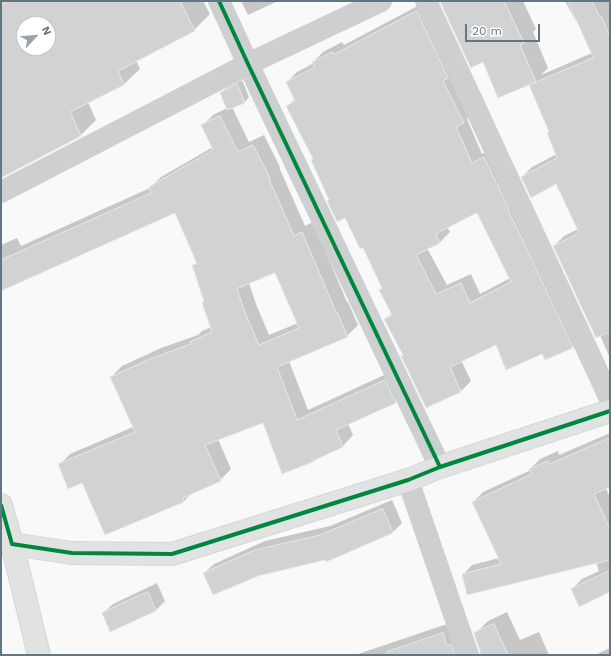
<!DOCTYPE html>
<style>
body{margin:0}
#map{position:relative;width:611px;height:656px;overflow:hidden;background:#f9f9f9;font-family:"Work Sans",sans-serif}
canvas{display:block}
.frame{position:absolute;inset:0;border:2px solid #657683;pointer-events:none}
.north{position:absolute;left:16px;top:16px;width:40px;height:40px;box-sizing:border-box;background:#fff;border:1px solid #c1c8cd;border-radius:50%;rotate:64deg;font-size:11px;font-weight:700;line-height:16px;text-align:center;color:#657683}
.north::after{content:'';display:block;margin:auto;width:14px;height:18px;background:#99a4ac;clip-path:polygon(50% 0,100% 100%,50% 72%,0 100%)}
.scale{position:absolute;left:465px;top:24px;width:75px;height:18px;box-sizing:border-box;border:2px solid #657683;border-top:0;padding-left:5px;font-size:12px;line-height:14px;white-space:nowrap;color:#657683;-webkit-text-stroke:3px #fff;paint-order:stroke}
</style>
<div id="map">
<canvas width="611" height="656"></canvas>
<div class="frame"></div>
<div class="north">N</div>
<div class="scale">20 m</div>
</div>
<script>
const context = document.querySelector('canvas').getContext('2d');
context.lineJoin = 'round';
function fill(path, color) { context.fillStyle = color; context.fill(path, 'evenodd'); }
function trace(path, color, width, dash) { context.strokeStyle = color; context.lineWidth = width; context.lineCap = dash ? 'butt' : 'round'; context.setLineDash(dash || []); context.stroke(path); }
fill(new Path2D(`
 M1 1H203L210 14 194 30 136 60 140 69 124 84 88 102 96 120 80 136 1 177ZM24 24H48V48H24Z
 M241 1H278L248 15Z
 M427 1 474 112 467 119 482 154 494 147 582 337 572 347 543 353 496 344 461 360 471 381 461 391 426 407 402 356 404 354 385 320 392 313 383 288 364 246 346 217 330 200 314 158 287 106 295 99 287 82 297 72 314 63 313 62 323 52 342 42 344 45ZM478 211 510 278 480 294 471 274 447 285 427 248 440 242 450 232 447 227Z
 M441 1H523L536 29 533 32 548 68 541 75 592 53 577 20 576 21 565 1H610V358L600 335 554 246 564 236 578 229 557 183 522 177 532 167 557 154 550 131 530 86 535 81 483 61Z
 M242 80 249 97 245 102 232 107 249 142 264 135 280 167H279L305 226 313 222 347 302H348L358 325 347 336 289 361 308 410 395 370 406 391 395 402 348 423 353 435 343 446 316 458 313 461 263 422 218 439 231 469 220 480 192 493 184 501 83 481 59 465 70 454 133 427 111 377 122 366 161 348 198 335 202 331 211 327 205 301 193 266 197 262 175 212 1 290V245L17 238 21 246 150 188 161 177 213 147 202 126 213 115 227 108 221 93 226 88ZM276 272 298 323 269 335 256 304 249 283Z
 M610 433V486L606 488 610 498V591L572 589 582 579 599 571 596 562 473 502 483 492 531 470 530 469 540 459 558 451 559 455Z
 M392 500 402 523 393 532 326 559 257 575 204 573 214 564 265 541 330 526Z
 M511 555 510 584 463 575 472 565Z
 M157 583 165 601 156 610 111 631 103 613 113 604Z
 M507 612 520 640 539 632 549 655H355L456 621 478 655H481L475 634 488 621Z
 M610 648V655H598L599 653Z`), '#0003');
const building = new Path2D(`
 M9 1H180L195 31 118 71 124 85 70 112 81 136 1 178V5ZM24 24H48V48H24Z
 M440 1H504L524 43 520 45 536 82 498 98 483 62 471 68Z
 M568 1H592L600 17 601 16 610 36V332L596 338 553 246 579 233 556 184 531 198 521 177 557 158 547 133 549 132 529 85 593 58Z
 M417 11 448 78 443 81 464 123 456 127 472 163 484 157 509 209 508 210 519 232 573 348 545 360 542 354 506 370 496 345 450 367 461 392 426 408 401 356 403 355 384 319 392 315 379 290 382 288 363 248 360 249 345 218 337 222 327 201 329 200 311 160 313 159 286 106 295 101 286 82 315 67 312 62 332 52 334 54ZM477 213 511 282 470 303 461 283 436 294 416 255 440 243 436 234Z
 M237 84 245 103 227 110 220 93Z
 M220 116 238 152 253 145 270 178 269 179 294 236 302 232 336 312H337L348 337 277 367 297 420 385 380 396 403 336 430 343 447 313 461V462L282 474 263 423 205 445 221 481 183 498 184 502 105 535 82 483 68 489 58 464 135 432 110 377 150 359 191 344 190 342 212 332 202 303 204 302 192 265 197 264 175 213 1 291V260L151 193 149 187 213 150 201 125ZM275 273 299 328 259 345 246 315 237 289Z
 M610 438V487L594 494 610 529V560L467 595 462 574 501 564 472 502 532 474 529 469 548 461 549 464Z
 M383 509 393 533 326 562 325 560 258 576 213 595 203 573 255 550 320 535Z
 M610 571V592L579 607 571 589Z
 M148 592 156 611 110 632 102 613Z
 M494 624 508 655H480V651L474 633Z
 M443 633 447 646 451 644 455 655H388L387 652Z`);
fill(building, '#d0d2d3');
trace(building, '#e8e8e8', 1);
const secondary = new Path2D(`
 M1 505 12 544 72 553 172 554 408 480 440 467 610 411
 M12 544 39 655`);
trace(secondary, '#d5d6d7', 24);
trace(new Path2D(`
 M219 1 248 64 440 467
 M426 1 610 399
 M1 192 248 64 381 1
 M408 480 468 655`), '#cecfd0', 22);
trace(secondary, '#e1e2e2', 22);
trace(new Path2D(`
 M219 1 248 64 440 467
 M1 505 12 544 72 553 172 554 408 480 440 467 610 411`), '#00873e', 4);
</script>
